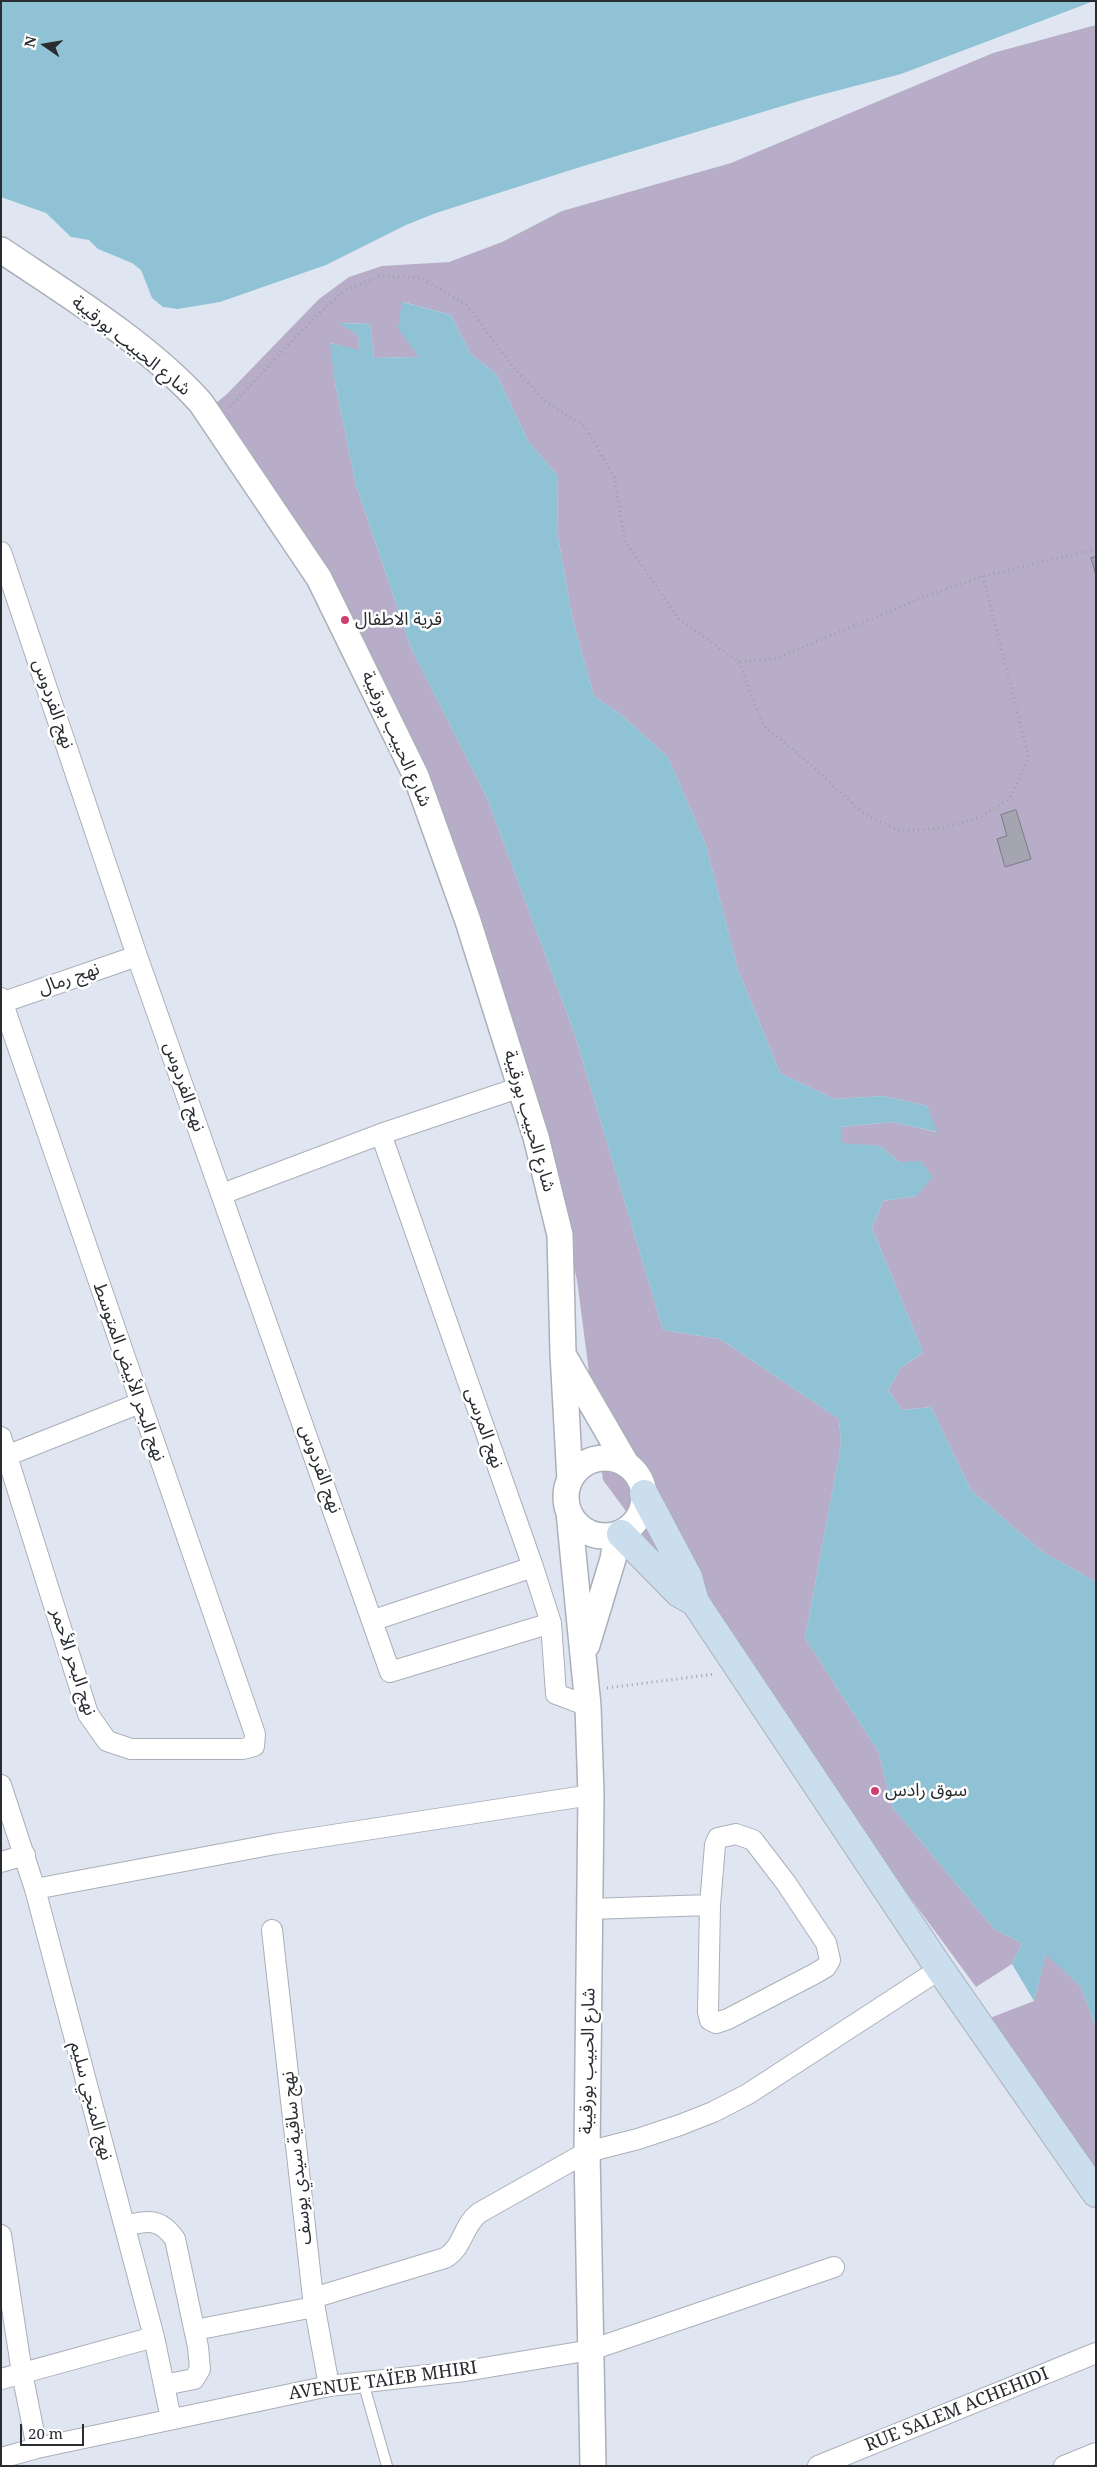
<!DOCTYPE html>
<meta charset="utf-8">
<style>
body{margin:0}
#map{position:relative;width:1097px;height:2467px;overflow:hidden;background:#e0e6f1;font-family:"Noto Serif",serif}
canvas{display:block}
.frame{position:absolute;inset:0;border:2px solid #292c30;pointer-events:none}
.north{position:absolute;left:20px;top:20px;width:50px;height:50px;-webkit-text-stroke:4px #fff;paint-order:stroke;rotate:283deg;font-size:14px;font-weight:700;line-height:20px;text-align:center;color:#292c30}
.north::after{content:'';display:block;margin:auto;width:18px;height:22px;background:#292c30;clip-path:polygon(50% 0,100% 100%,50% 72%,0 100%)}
.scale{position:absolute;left:20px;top:2424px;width:64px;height:22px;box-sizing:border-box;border:2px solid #292c30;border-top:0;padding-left:6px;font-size:15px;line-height:18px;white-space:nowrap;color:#292c30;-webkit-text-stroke:4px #fff;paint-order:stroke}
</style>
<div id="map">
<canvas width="1097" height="2467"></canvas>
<div class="frame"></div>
<div class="north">N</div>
<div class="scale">20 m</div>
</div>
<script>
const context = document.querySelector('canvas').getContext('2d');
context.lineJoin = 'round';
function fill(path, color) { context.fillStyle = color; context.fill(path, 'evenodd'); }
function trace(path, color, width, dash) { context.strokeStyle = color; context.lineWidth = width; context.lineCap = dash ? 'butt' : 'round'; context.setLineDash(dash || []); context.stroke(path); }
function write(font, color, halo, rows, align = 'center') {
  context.font = font + ' "Noto Serif","Noto Sans Arabic",serif'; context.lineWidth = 5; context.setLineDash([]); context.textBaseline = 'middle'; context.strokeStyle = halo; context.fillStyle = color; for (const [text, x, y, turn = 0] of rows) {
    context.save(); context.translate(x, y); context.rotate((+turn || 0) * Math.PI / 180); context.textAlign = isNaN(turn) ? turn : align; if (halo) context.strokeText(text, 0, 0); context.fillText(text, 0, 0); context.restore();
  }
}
fill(new Path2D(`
 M1096 25V1582L1041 1551 971 1490 931 1407 902 1410 888 1390 900 1369 923 1352 872 1228 883 1201 916 1196 899 1162 880 1146 841 1144V1127L893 1122 936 1132 927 1106 884 1096 834 1099 780 1073 738 970 706 845 668 757 620 714 594 696 572 617 558 537 557 475 528 441 497 375 470 353 451 315 403 302 399 328 419 357 374 358 370 324 340 323 358 335 359 351 331 343 335 383 356 485 411 648 487 798 574 1032 663 1330 720 1339 839 1419 841 1445 805 1638 878 1751 893 1808 994 1929 1022 1943 1012 1964 976 1987 603 1480 577 1280 522 1050 426 775 210 408 227 394 319 299 349 277 382 266 449 262 502 242 562 211 731 163 993 53Z
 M1046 1953 1081 1987 1096 2027V2180L987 2019 1034 2001Z`), '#b7adc8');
fill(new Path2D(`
 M1 1H1094L901 74 809 98 577 168 436 213 406 225 326 265 220 302 178 309 163 307 152 298 141 270 132 263 98 249 89 240 71 237 46 213 1 197Z
 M402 302 451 315 470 353 497 375 528 441 557 475 558 537 572 617 594 696 620 714 668 757 706 845 738 970 780 1073 834 1099 884 1096 927 1106 937 1132 893 1122 841 1127V1143L880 1146 899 1162 921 1161 933 1177 916 1196 883 1201 872 1228 923 1352 900 1369 888 1390 902 1410 931 1407 971 1490 1041 1551 1096 1582V2027L1081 1987 1046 1954 1034 2001 1012 1964 1022 1943 994 1929 893 1808 878 1751 805 1638 841 1445 839 1419 720 1339 663 1330 574 1032 487 798 411 648 356 485 335 383 330 343 359 350 358 335 339 323 370 324 374 358 419 357 398 328Z`), '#8fc2d4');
const building = new Path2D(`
 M1096 557V575L1091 558Z
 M1016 810 1031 859 1005 867 997 839 1007 836 1001 815Z`);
fill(building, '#a5a5b1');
trace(building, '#7b7b86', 1);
const service = new Path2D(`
 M363 2382 387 2466`);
const minor = new Path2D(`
 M1 552 137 956 390 1672 551 1623
 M1 998 255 1734 254 1746 243 1749H131L107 1741 88 1714 1 1437
 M1 1003 137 956
 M381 1134 533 1567 551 1623 556 1694 588 1706
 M222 1194 381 1134 521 1087
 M1 1458 140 1403
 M374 1620 533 1567
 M1 1785 35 1889 154 2337 171 2419
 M736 1834 753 1840 786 1883 826 1943 830 1960 826 1967 816 1973 728 2019 716 2023 710 2020 708 2012 710 1905 715 1845 718 1838Z
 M1 1862 25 1855
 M35 1889 275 1844 591 1795
 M589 1909 710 1905
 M272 1930 313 2298 329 2386
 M125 2226C148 2220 160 2218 175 2239L198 2347 200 2369 194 2379 164 2385
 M1 2235 22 2373 37 2448
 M313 2298 445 2258C463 2248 463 2225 479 2213L587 2152 638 2139 680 2125 713 2112 748 2094 940 1969
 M195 2330 314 2307
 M1 2379 154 2337
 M1 2458 37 2448 329 2386 465 2371 591 2350 834 2267
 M818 2466 1096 2353
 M1064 2466 1096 2453`);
const tertiary = new Path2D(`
 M1 250C68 295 147 343 201 403L319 578 416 776 468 921 536 1137 560 1235 563 1353 570 1480
 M565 1358 627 1465
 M566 1497a39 39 0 1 1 78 0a39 39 0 1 1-78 0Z
 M569 1512 588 1706 591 1795 587 2152 593 2466
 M587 1645 613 1559 617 1534`);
const secondary = new Path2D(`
 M644 1494 688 1577 695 1602 940 1969 1096 2193
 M621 1534 679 1593 695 1602`);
trace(service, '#aaafba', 12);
trace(minor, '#aaafba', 22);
trace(tertiary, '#aaafba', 28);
trace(secondary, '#aaafba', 30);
trace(new Path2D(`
 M230 407 312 320 345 290 381 276 421 278 467 305 509 362 546 402 586 428 614 477 625 541 678 618 739 662 777 658 919 599 983 576 1096 549
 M739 662 763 725 811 765 864 814 900 831 944 828 981 817 1009 799 1029 758 983 576
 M607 1688 715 1674`), '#9ca1a9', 3, [1, 4]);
trace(service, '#fff', 10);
trace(minor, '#fff', 20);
trace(tertiary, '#fff', 25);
trace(secondary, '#cadeed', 28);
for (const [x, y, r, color] of [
 [345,620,5,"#cc4070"],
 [875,1791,5,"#cc4070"]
]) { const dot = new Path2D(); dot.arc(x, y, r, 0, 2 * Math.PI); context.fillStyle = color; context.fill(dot); trace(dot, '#fff', 2); }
write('18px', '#292c30', '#fff', [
 ["شارع الحبيب بورقيبة",131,346,39],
 ["نهج الفردوس",53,704,71],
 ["شارع الحبيب بورقيبة",396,739,66],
 ["نهج رمال",69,979,-19],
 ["نهج الفردوس",184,1087,71],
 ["شارع الحبيب بورقيبة",529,1121,74],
 ["نهج البحر الأبيض المتوسط",129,1372,71],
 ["نهج المرسى",484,1428,71],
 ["نهج الفردوس",320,1469,70],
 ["نهج البحر الأحمر",73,1662,72],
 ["شارع الحبيب بورقيبة",588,2061,-89],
 ["نهج المنجي سليم",91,2101,75],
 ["نهج ساقية سيدي يوسف",297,2158,-96],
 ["AVENUE TAÏEB MHIRI",383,2381,-8],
 ["RUE SALEM ACHEHIDI",957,2410,-22]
]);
write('18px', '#292c30', '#fff', [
 ["قرية الاطفال",355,620],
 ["سوق رادس",885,1791]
], 'left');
</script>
